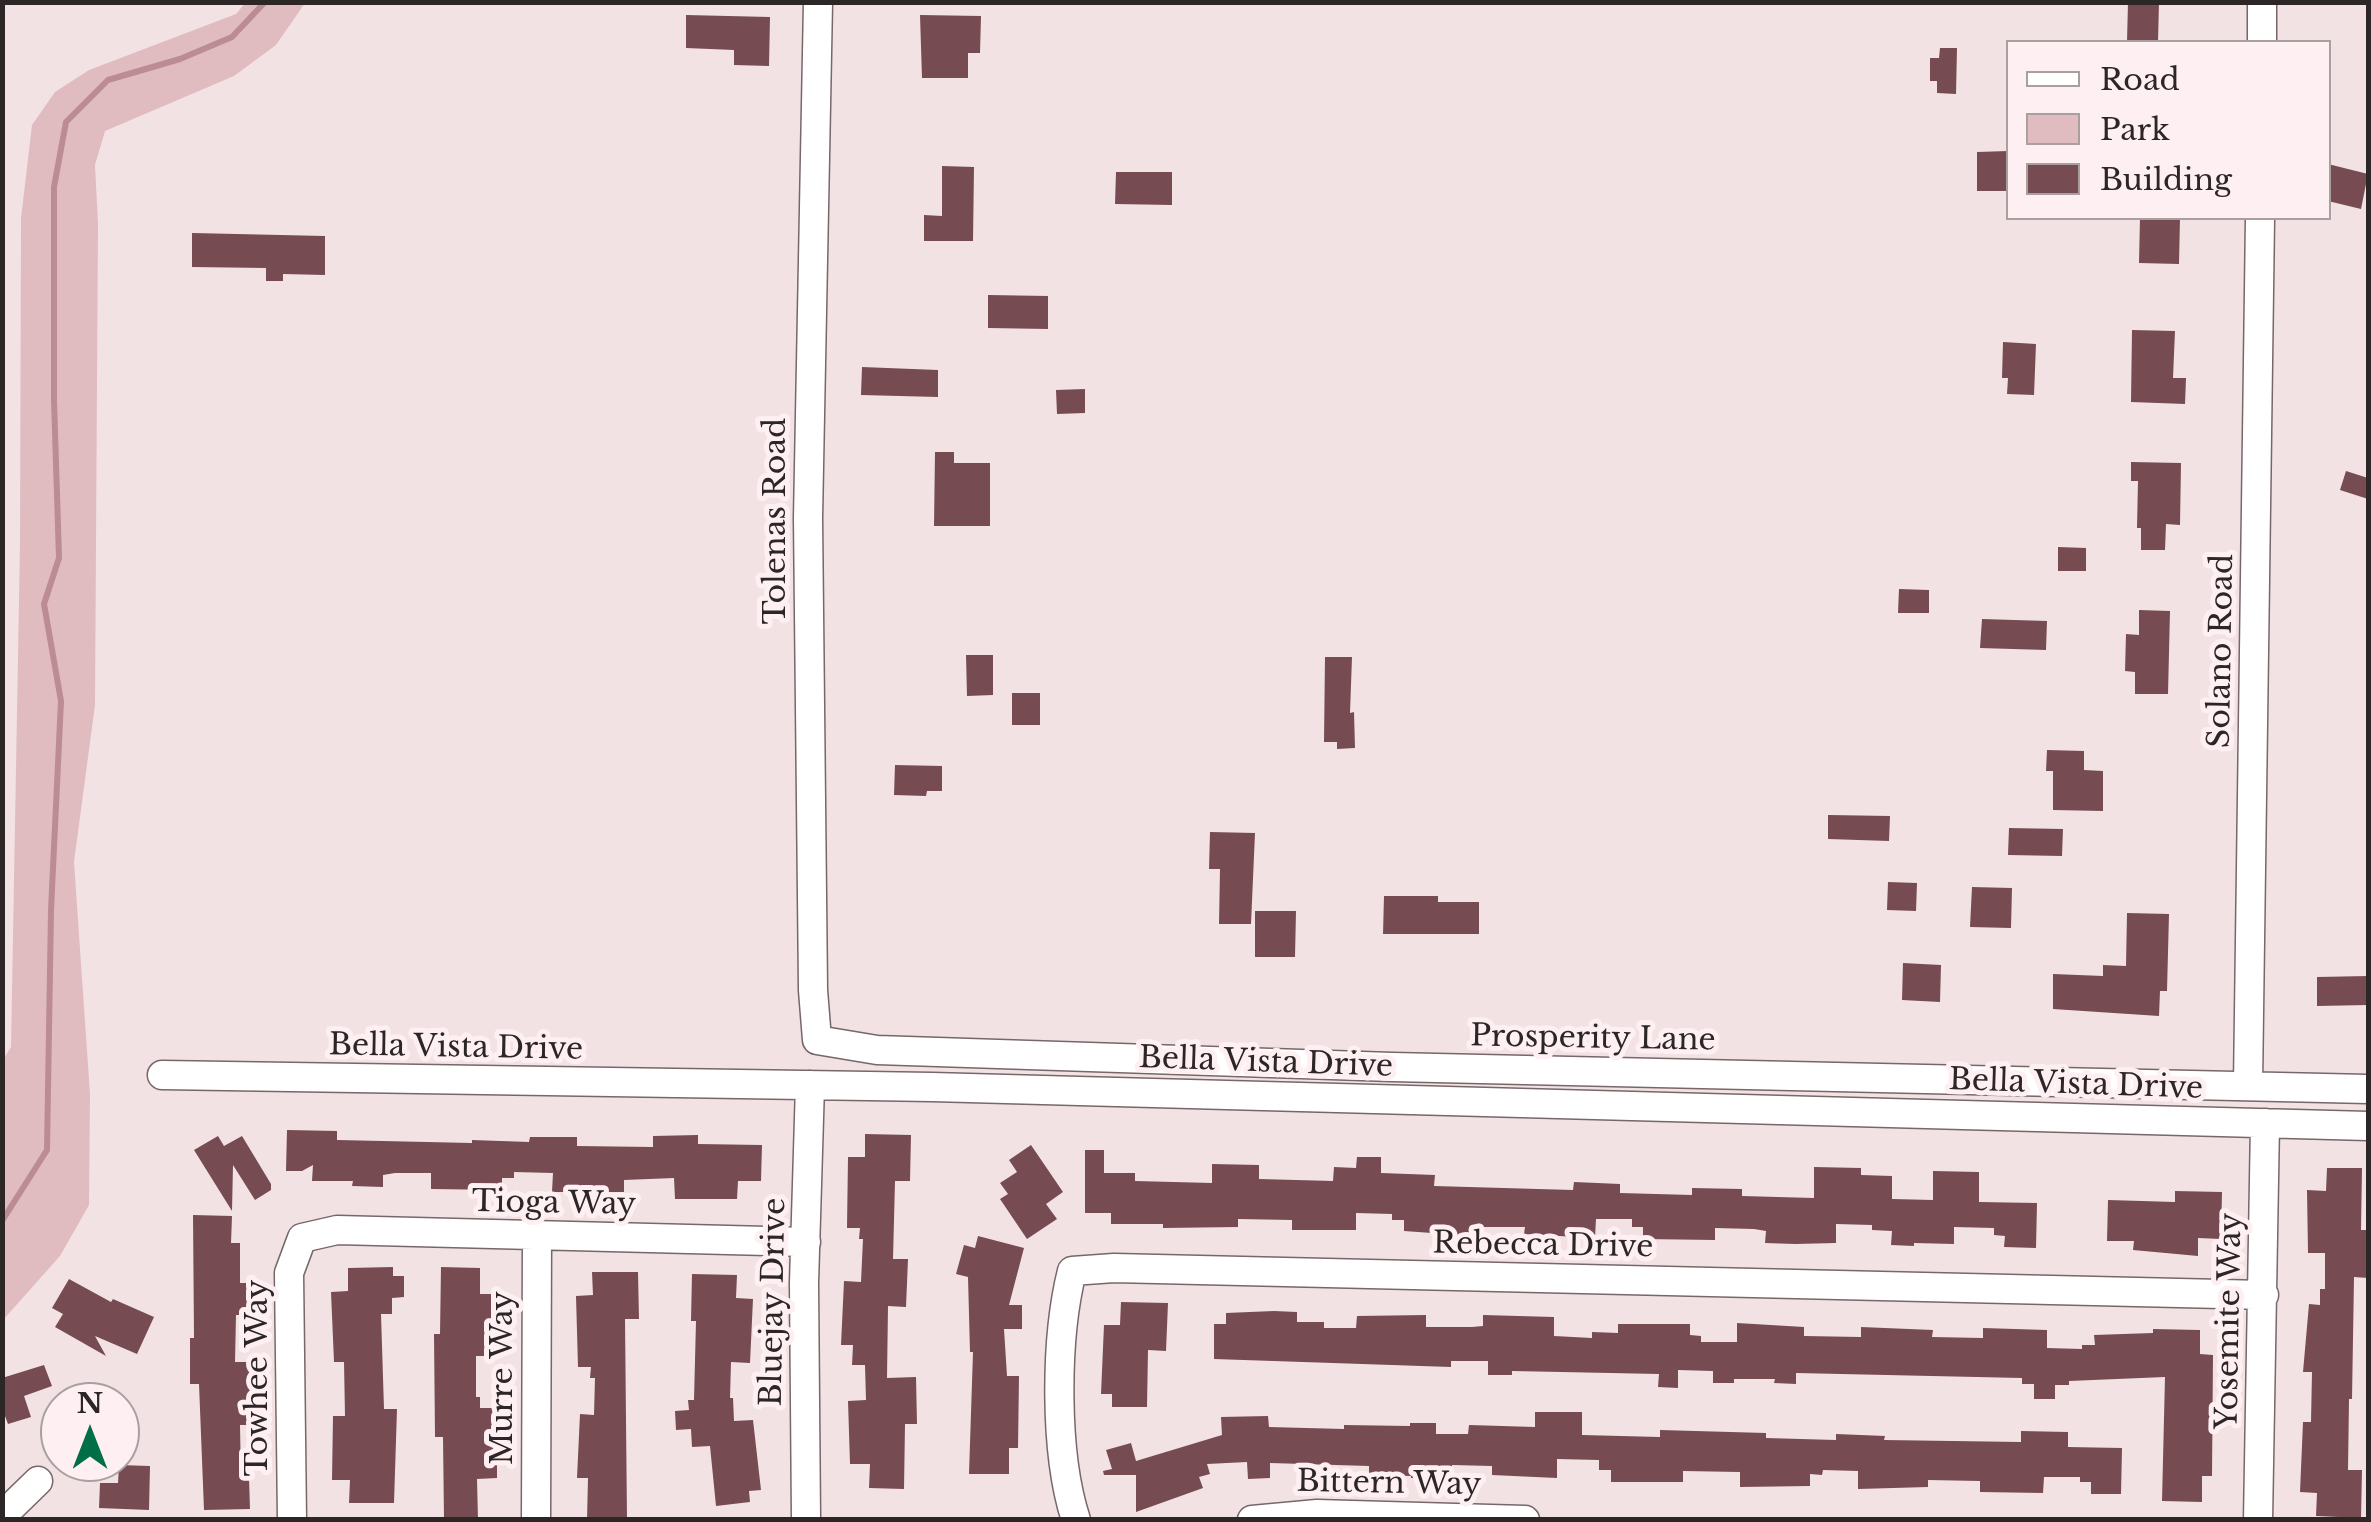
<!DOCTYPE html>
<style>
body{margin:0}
#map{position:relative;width:2371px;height:1522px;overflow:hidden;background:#f3e2e4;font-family:"Libre Baskerville",serif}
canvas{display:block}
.frame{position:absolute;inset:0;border:5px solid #2c2626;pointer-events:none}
.legend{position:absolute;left:2006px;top:40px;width:325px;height:180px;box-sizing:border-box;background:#fef0f2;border:2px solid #aa9fa0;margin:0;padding:12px 18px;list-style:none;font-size:30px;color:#2c2626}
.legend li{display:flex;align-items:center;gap:20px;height:50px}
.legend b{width:50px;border:2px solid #aa9fa0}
.north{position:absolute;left:40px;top:1382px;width:100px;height:100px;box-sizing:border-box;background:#fef0f2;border:2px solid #aa9fa0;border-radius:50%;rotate:0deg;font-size:28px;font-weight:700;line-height:40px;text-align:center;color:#2c2626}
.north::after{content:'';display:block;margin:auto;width:35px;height:45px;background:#006e46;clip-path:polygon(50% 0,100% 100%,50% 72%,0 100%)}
</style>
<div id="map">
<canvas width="2371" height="1522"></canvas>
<div class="frame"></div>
<ul class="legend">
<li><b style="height:12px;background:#fff"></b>Road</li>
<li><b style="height:28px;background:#e0bcc0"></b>Park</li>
<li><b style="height:28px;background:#764b52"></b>Building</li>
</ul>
<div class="north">N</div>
</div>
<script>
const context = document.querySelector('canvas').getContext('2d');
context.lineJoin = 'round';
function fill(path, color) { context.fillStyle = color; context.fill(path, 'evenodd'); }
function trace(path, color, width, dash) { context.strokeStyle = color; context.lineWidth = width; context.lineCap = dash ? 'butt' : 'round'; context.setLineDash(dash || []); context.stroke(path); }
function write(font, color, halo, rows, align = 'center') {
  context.font = font + ' "Libre Baskerville",serif'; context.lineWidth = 10; context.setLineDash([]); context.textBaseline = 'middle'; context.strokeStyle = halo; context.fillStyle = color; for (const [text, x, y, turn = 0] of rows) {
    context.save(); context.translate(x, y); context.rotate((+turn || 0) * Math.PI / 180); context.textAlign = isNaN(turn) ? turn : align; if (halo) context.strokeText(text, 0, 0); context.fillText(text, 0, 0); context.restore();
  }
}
fill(new Path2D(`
 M246 2 305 3 276 45 234 76 105 131 95 165 98 224 95 705 74 862 90 1094 89 1205 60 1256 3 1320 2 1061 11 1047 20 544 21 218 32 125 55 92 89 70 236 14Z`), '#e0bcc0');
trace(new Path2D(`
 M2 1221 47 1150 51 910 61 701 44 604 59 558 54 400V187L66 122 108 80 180 59 232 37 265 2`), '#bc8c93', 6);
fill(new Path2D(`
 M2128 2H2159L2158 42H2127Z
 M686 15 770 17 769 66 734 65V50L686 48Z
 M920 15 981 16 980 53H968V78H922Z
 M1940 48H1957L1956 94 1937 93V81H1930V58H1939Z
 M2008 151V191H1977V152Z
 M2328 164 2368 174 2361 209 2328 201Z
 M942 166 974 167 973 241H924V215L942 216Z
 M1116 172H1172V205L1115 204Z
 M2140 218H2180L2179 264 2139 263Z
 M192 233 325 236V275L283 274V281H266V268L192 267Z
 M988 295 1048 296V329L988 328Z
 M2132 330 2175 331 2173 378H2186L2185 404 2131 402Z
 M2003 342 2036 344 2034 395 2007 394 2008 378H2002Z
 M862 367 938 370V397L861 395Z
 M1085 389V413L1057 414 1056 390Z
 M935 452H954V463H990V526H934Z
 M2131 462 2181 463 2180 525 2166 524 2165 550H2141V528H2137L2138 481H2131Z
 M2346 471 2368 478V499L2340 490Z
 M2058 547 2086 548V571H2058Z
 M1899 589 1929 590V613H1898Z
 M2139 610 2170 611 2168 694H2135V672L2125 671 2126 634 2139 635Z
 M1982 619 2047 621 2046 650 1980 648Z
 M966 655H993V695L967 696Z
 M1325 657H1352L1350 713 1354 712 1355 748 1337 749V742H1324Z
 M1012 693H1040V725H1012Z
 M2047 750 2084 751V770L2103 771V811L2053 810V771H2046Z
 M895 765 942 766V791H927L926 796 894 795Z
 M1828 815 1890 816 1889 841 1828 839Z
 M2009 828 2063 829 2062 856 2008 855Z
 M1210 832 1255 833 1251 924H1219L1220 869H1209Z
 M1888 882 1917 883 1916 911 1887 910Z
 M1972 887 2012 888 2011 928 1970 927Z
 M1384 896H1438V902H1479V934H1383Z
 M1255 911H1296L1295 957H1255Z
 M2127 913 2169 914 2167 991H2160L2159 1016 2053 1009V974L2103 976V965L2126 966Z
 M1903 963 1941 965 1940 1002 1902 1000Z
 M2368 976V1005L2317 1006V977Z
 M287 1130 337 1131V1140L472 1143V1140L529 1142 530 1137H577V1146L653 1147V1136L698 1135V1144L762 1145 761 1181H738L737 1199H675L674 1178 624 1180V1192H552L553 1173 514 1172V1178H502V1190L431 1189V1173H395L383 1175V1187L352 1186 353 1181H312L313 1165 302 1171H286Z
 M865 1134 911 1135 910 1181H895L893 1259H908L906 1307 888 1306 887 1378 916 1377 917 1424H905L904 1489 869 1488 870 1464H850L848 1401 866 1400 865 1365H852L853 1345H841L844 1281 861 1282 863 1239H859L860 1228H847L848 1157H865Z
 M218 1136 224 1146 242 1136 271 1184V1190L255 1200 233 1165 232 1211 194 1150Z
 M1031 1145 1063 1192 1046 1204 1057 1219 1027 1239 1000 1199 1008 1194 1000 1183 1017 1172 1009 1160Z
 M1085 1150H1104V1173H1135V1181L1212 1183V1164L1259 1165V1179L1333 1181 1334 1167 1356 1168 1357 1157H1381V1173L1435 1175 1434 1186 1573 1190 1574 1182 1620 1184V1193L1692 1195V1188L1742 1189V1196L1814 1198V1167L1861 1168V1175L1892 1176V1199L1933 1200V1171L1979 1172V1202L2037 1203 2036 1248 2004 1247 2005 1236 1994 1235V1228L1954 1227V1244L1914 1243V1246L1891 1245 1892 1231 1872 1230V1225L1836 1224V1243L1795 1244 1765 1243 1766 1231 1754 1229 1715 1228V1240L1643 1239V1227H1632V1219H1596L1595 1238 1524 1234 1525 1227H1475L1474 1236 1404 1231V1220H1392V1214L1356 1213V1230H1292V1220L1238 1219V1227L1163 1228V1224H1111V1213H1085Z
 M2327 1168H2362L2361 1230H2368V1278L2354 1277 2352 1399H2349L2348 1470H2362L2361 1518 2316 1516 2317 1493 2300 1492 2303 1422H2311L2312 1372H2303L2309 1304 2320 1305V1289H2325V1253H2308L2307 1190 2326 1191Z
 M2175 1191 2222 1192 2221 1239 2198 1238V1256L2133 1250 2134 1241H2107L2108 1200 2175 1202Z
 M193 1215 232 1216 231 1243H240V1283H247V1315H236L235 1362H253L251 1425H240L241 1479 249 1478 250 1509 204 1510 199 1384H190V1338H194Z
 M978 1236 1024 1248 1009 1305H1022V1329H1004L1007 1376H1019L1018 1448H1009V1474H969L973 1352H970L968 1277 956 1274 964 1245 975 1248Z
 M393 1267V1276H404V1297L392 1298V1314H381L384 1409H397L394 1503H349L350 1480H332L333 1416H345L344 1362H334L331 1292 348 1291V1268Z
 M441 1267 480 1268V1294H491V1333L494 1332 495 1356H476V1397H480V1408H494L493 1454H497V1478L477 1479 478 1520H444L443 1437H435L434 1334H440Z
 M592 1272H638L639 1319H625L627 1520H587L588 1478H577L580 1414 594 1415 595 1378H590L591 1367H578L576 1296 593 1295Z
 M692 1274 737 1275 736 1298 753 1299 750 1363 731 1362 730 1398H733L734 1421 753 1420 761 1490 749 1491 750 1502 716 1506 710 1446 692 1447 691 1429 676 1430 675 1411 689 1410 688 1400H694L696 1321H691Z
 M69 1279 111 1302 113 1299 154 1317 137 1354 95 1336 106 1356 55 1327 63 1314 52 1308Z
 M1121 1302 1168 1303 1166 1351 1148 1350 1147 1407H1112V1394H1101L1104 1325H1120Z
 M1274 1311 1297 1312V1322H1324V1328H1356L1357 1316 1426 1315V1327H1472L1483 1326V1315L1554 1317V1336L1592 1338V1332L1618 1333V1324H1690V1335L1701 1336V1342H1737V1323L1804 1327V1336L1861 1337V1327L1933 1330 1932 1337 1983 1338V1328L2047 1330V1348L2082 1349V1345H2095L2094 1335 2153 1333V1329L2200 1330V1354L2213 1355 2212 1476H2202V1502L2162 1501 2165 1377 2069 1381V1385H2055V1399H2034V1384H2022V1378L1796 1373V1384L1774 1383 1775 1379H1734V1383H1713V1371L1678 1370V1388L1658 1387 1659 1374 1512 1371V1375H1488V1361H1451V1367L1214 1359V1324H1226V1313Z
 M44 1365 52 1386 24 1396 31 1417 8 1424 2 1408V1378Z
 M1535 1412H1582V1435L1660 1437V1430L1766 1433V1438L1836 1440V1434L1885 1436 1884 1440 2021 1442V1431L2068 1432V1447L2122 1448 2121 1494H2091V1482H2080V1477H2044L2043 1493 1980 1492V1481L1928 1480V1487L1858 1489V1471L1823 1470 1822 1475 1810 1474V1486L1740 1487V1472L1683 1471V1482H1611V1470H1599V1460L1557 1459V1478L1492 1475V1466L1452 1465V1468H1438V1478H1411V1476L1369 1475V1466L1270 1463V1478L1248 1479 1247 1462 1207 1464 1210 1474 1199 1477 1203 1488 1136 1512V1475H1104L1103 1471 1112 1469 1106 1450 1131 1443 1136 1461 1222 1435 1221 1417 1268 1416 1269 1427 1344 1429V1425L1410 1426V1423H1436V1434H1468L1469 1425 1535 1427Z
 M119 1465 150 1466 149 1510 99 1508 100 1483H118Z`), '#764b52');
const minor = new Path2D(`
 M818 2 808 518 813 990 817 1040 877 1050 1392 1067 2368 1089
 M2262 42V2
 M162 1075 932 1087 2368 1126
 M2248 1085 2260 218
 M2 1516 38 1481
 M292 1520 289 1273 302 1238 337 1230 806 1242
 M536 1520 537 1238
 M806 1520 804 1283 810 1085
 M1076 1520C1054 1453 1055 1339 1072 1271L1114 1268 2264 1295
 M1252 1520 1317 1514 1525 1520
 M2258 1520 2265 1123`);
trace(minor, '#766769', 31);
trace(minor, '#fff', 28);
write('30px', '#2c2626', '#fef0f2', [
 ["Tolenas Road",777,521,-90],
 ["Solano Road",2222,651,-89],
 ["Prosperity Lane",1593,1039,1],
 ["Bella Vista Drive",456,1048,1],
 ["Bella Vista Drive",1266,1063,2],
 ["Bella Vista Drive",2076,1085,2],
 ["Tioga Way",554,1204,1],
 ["Rebecca Drive",1543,1246,1],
 ["Bluejay Drive",774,1302,-89],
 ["Yosemite Way",2230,1321,-89],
 ["Towhee Way",259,1378,-90],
 ["Murre Way",504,1378,-90],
 ["Bittern Way",1389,1484,1]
]);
</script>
